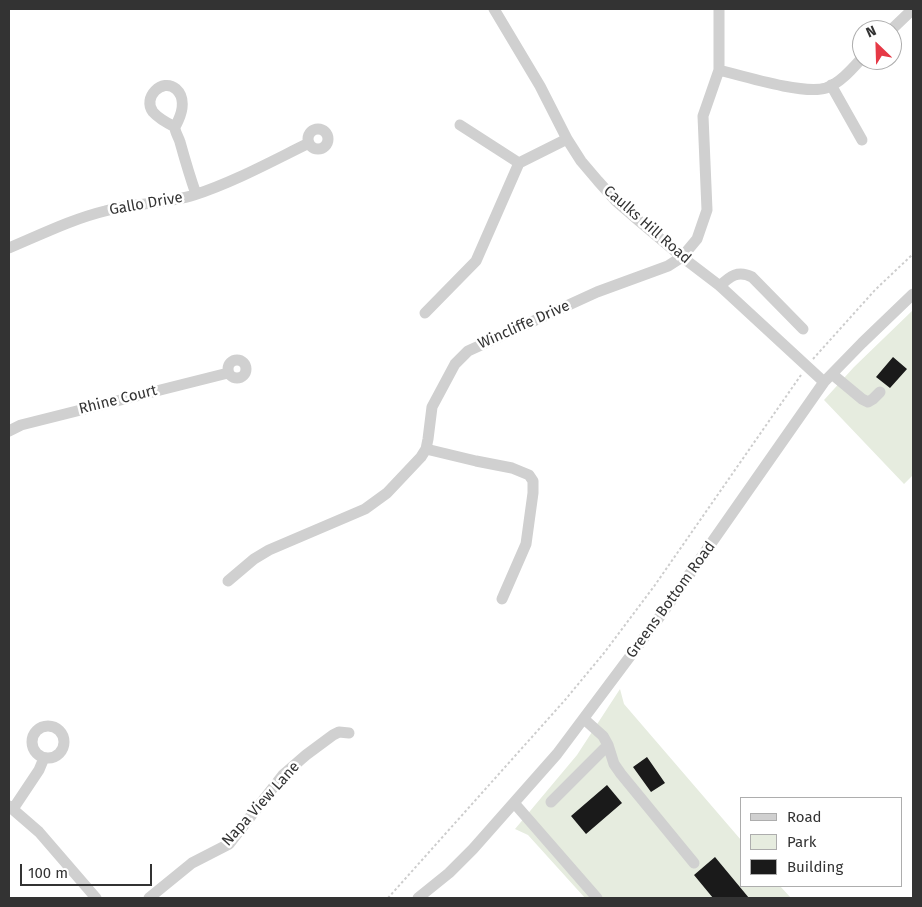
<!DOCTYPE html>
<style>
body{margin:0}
#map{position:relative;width:922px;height:907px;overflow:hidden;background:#fff;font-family:"Fira Sans",sans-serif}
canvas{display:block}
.frame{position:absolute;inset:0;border:10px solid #333;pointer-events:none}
.legend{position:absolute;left:740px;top:797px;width:162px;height:90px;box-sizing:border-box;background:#fff;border:1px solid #adadad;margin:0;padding:6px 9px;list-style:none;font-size:15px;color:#333}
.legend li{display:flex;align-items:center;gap:10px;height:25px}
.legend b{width:25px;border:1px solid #adadad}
.north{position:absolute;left:852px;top:20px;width:50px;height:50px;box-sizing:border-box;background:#fff;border:1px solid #adadad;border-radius:50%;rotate:336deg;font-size:14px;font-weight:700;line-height:20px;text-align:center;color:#333}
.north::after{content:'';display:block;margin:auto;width:18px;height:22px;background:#e63946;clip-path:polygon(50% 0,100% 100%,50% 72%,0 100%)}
.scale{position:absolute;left:20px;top:864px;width:132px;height:22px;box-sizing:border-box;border:2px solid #333;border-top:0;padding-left:6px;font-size:15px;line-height:18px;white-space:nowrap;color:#333;-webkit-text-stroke:4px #fff;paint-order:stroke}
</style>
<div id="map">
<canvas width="922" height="907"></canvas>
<div class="frame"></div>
<ul class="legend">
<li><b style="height:6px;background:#d0d0d0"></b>Road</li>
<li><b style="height:14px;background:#e6ecdf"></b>Park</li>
<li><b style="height:14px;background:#1a1a1a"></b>Building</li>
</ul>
<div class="north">N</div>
<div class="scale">100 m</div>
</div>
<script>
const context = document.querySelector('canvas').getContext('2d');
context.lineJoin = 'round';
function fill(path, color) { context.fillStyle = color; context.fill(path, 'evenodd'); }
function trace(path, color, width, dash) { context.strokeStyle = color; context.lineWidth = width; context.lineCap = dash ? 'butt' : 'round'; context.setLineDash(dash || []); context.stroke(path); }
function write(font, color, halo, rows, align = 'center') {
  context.font = font + ' "Fira Sans",sans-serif'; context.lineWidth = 5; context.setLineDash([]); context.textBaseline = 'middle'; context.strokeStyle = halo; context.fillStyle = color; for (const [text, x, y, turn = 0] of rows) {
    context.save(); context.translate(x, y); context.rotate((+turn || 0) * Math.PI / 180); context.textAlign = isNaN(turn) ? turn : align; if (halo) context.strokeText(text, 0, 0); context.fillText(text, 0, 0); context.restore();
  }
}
fill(new Path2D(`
 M913 310V475L904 484 824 400 854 367Z
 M620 689 624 704 741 840V886H780L791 898H585L528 835 515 829 577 755Z`), '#e6ecdf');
fill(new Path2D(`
 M893 357 907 369 890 388 876 377Z
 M647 757 665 783 651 792 633 767Z
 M607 785 622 803 586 834 571 816Z
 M715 857 749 898H713L694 875Z`), '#1a1a1a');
trace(new Path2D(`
 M813 359 875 290 913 254
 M388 898 565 700 604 653 655 585 801 375`), '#cdcdcd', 2, [2.5, 2.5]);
trace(new Path2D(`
 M494 9 540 86 567 139 581 161 598 181 616 201 638 220 682 257 720 286 824 382
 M891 30 913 9
 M719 70C743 76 804 95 826 88 840 83 852 69 862 58
 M831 85 862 140
 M460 125 519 163
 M175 127C167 123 159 119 153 112 142 98 162 77 176 89 185 97 183 110 178 121 178 122 175 126 175 128 175 132 179 138 180 142 185 160 190 177 196 194
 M308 139a10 10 0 1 1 20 0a10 10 0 1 1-20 0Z
 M9 248C40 235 72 219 105 211 134 203 165 204 194 195 234 182 272 161 309 143
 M720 286C730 276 738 270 752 277L803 329
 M425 313 476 261 519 163 567 139
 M228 369a9 9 0 1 1 18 0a9 9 0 1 1-18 0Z
 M832 374 862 399 868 402 873 399 880 392
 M9 431 21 425 228 373
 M426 449 476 461 512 468 529 475 533 481V493L526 544 502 599
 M228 581 254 559 269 550 351 515 365 509 387 493 421 457 426 449 428 439 432 407 455 364 468 351 597 292 668 266 682 257 697 239 707 210 703 116 719 70V9
 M32 742a16 16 0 1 1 32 0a16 16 0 1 1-32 0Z
 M608 745 614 764 621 774 694 863
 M551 802 608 745 603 736 584 719
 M515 804 597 898
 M9 806 39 832 96 898
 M13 809 39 770 44 758
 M149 898 192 863 229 844 283 775 306 755 333 735 339 732 349 733
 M418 898 449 873 473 849 557 754 661 615 824 382 862 343 913 294`), '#d0d0d0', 11);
write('15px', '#333', '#fff', [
 ["Gallo Drive",146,204,-10],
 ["Caulks Hill Road",647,225,41],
 ["Wincliffe Drive",524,325,-24],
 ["Rhine Court",118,400,-14],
 ["Greens Bottom Road",671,600,-54],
 ["Napa View Lane",261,804,-48]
]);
</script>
